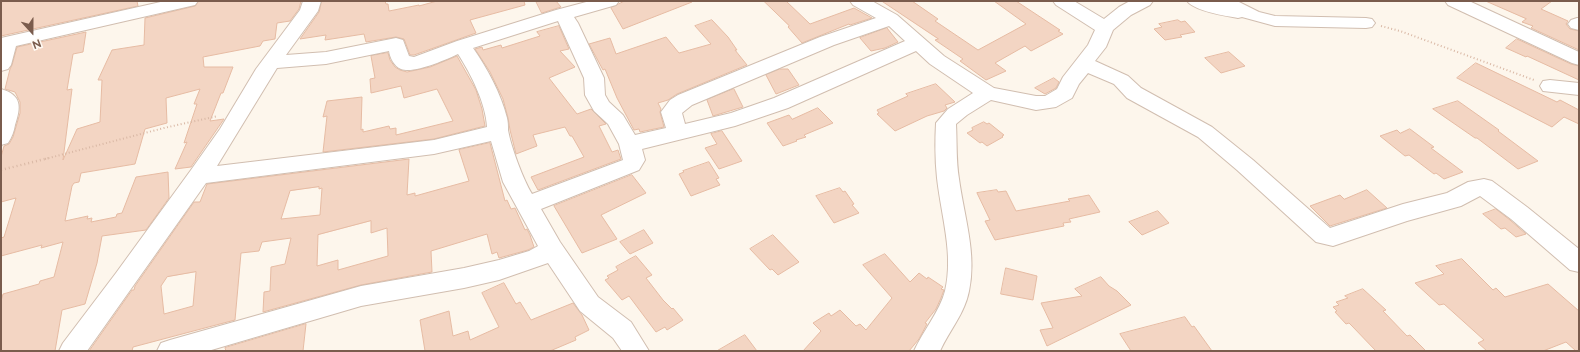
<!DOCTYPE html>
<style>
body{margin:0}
#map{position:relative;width:1580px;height:352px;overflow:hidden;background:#fdf6ec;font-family:Raleway,sans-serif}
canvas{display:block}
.frame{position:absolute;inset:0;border:2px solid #7a5c4d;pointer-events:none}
.north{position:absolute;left:12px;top:12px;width:40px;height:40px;-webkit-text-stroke:3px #fffaf3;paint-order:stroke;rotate:159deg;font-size:11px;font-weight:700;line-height:16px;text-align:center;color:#7a5c4d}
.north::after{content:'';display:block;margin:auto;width:14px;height:18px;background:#7a5c4d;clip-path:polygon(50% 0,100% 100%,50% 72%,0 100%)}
</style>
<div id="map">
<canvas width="1580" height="352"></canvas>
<div class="frame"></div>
<div class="north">N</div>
</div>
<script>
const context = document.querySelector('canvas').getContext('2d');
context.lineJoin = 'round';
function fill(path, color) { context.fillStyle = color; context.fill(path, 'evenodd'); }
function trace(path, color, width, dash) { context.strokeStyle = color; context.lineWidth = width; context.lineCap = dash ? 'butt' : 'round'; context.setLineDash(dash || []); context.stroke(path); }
const building = new Path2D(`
 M1 1H137L138 6 1 36Z
 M199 1H301L299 9 290 21 277 23 275 39 263 41 260 46 203 57 204 67H233L223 93H221L210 121 224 119 191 167 175 169 187 142 184 143 197 104H194L200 89 166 98 167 123 145 129 135 164 81 173 79 182 74 183 72 186 65 221 88 216 87 219 92 218 91 222 116 217 117 214 122 213 136 177 168 172 169 198 146 230 102 236 97 263 85 304 62 310 55 351H1V301L3 294 39 284 40 281 54 277 63 242 41 248 42 245 1 256V238L4 237 16 198 1 202V157L4 146 9 144 13 137 20 113V102L15 92 5 89 10 69 12 65 17 47 86 32 83 52 73 54 67 90 72 89 63 160 77 129 100 122 102 80H98L112 50 144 45 145 18 195 6Z
 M322 1H385L386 4H388L389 11 419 5V6L437 1H524L525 5 470 20 476 33 414 55H410L404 39 396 37 366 42 364 34 325 40 326 35 300 39 319 12Z
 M536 1H556L561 7 542 13Z
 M625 1H692V2L623 29 611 8Z
 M764 1H786L810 24 854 8 872 18 850 25 849 24 802 43 788 27 789 26Z
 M882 1H912L938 19 935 21 978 50 1026 24 994 1H1016L1060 30 1058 31 1063 34 1031 51 1025 46 995 63 1006 71 986 80 960 61 963 59 935 40 938 39Z
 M1486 1H1552L1541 9 1568 21 1566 24 1570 29 1579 31V50L1531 28 1533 26 1522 22 1526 19Z
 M712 20 728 37 737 50H735L747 65 677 94 668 100 658 103 661 109 660 112 664 127 640 132 639 129 634 130 617 98 605 69 603 70 589 44 610 38 616 54 666 37 679 53 711 44 695 26Z
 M1178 20 1181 22 1185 21 1195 32 1180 35 1182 37 1165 40 1154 29 1162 27 1159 24Z
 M559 26 569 49 560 51 575 67 549 78 577 114 591 109 606 124 599 126 612 152 618 150 621 159 538 190 531 177 584 157 572 136H570L565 127 533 135 537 146 516 154 510 130 508 118 503 99 490 72 475 49 482 47 483 50 501 45 502 48 540 36 537 32Z
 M887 28 898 42 885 48 871 51 860 38Z
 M1517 39 1571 64 1579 66V80L1527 56 1526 57 1506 48Z
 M1229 52 1245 66 1221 73 1205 58Z
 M388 53 390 60 395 67 400 70 407 72 430 67 457 56 476 90 482 109 485 126 434 139 323 152 327 116 323 117 327 101 362 97 361 130 363 129V132L389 126 390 129 396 128V135L453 121 437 89 404 98 401 86 371 93 370 79 375 78 371 56Z
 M1476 63 1557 102 1560 100 1579 110V124L1564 117 1552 127 1457 78Z
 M780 69H788L799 85 776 94 766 75Z
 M1054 78 1059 82 1056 88 1045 94 1035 88Z
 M936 84 955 102 945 105 947 108 944 111 927 116 895 131 877 114 879 113 877 110 908 96 906 94Z
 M734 89 743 107 713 116 707 100Z
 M1458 101 1499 130 1498 131 1538 161 1518 169 1477 138H1475L1433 109Z
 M818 108 833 123 804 135 806 137 796 140 797 141 783 146 767 123 789 115 792 119Z
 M984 122 987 124 989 123 1004 135 1002 136 1003 137 987 146 982 142 980 143 967 133 973 130 972 128Z
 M1410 129 1434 147 1431 148 1463 172 1444 179 1436 173 1434 174 1409 155 1405 156 1380 136 1397 130 1400 133Z
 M722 131 742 161 719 169 705 148 717 144 711 134Z
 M490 143 505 201 507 200 511 209 515 208 525 230 527 229 530 235 534 247 528 250 499 258 497 252 492 254 487 234 431 251 432 272 361 285 263 312 264 292 270 291 271 267 285 264 291 238 262 242 259 251 241 253 235 320 133 347 132 351H89L132 290H134L135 286 194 202H200L207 184 409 159 407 195 415 193V196L469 181 459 150ZM319 187V189L322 188 320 215 281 219 290 191ZM371 221V233L387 228 388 256 338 270V260L317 266 318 235ZM196 272 193 306 164 314 161 286 167 277Z
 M709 162 719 178 716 179 720 185 691 196 679 174 684 172 683 171Z
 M632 175 646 193 601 215 617 239 582 253 554 206Z
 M840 188 843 192 845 191 854 204 852 205 859 213 834 223 816 196Z
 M997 190 998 192 1006 191 1016 211 1070 201 1068 199 1089 195 1100 212 1069 219 1071 222 1063 223 1064 226 995 240 985 221 990 220 977 193Z
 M1367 190 1387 208 1330 226 1310 206 1340 195 1344 199Z
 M1496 209 1510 220 1526 234 1516 237 1505 228 1501 229 1483 214Z
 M1158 211 1169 223 1142 235 1129 222Z
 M644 230 653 243 630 254 620 242Z
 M773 235 799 262 778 275 772 269 770 270 750 249Z
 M885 254 910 282 919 273 927 279 928 277 943 287 941 289 944 290 941 298 936 309 925 323 927 324 919 339 909 351H803L821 331 813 323 829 313 831 316 840 310 856 326 860 324 866 330 892 298 863 265Z
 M636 256 652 275 646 278 663 300 672 309 673 308 683 320 667 330 665 327 656 332 629 296 622 300 605 280 609 278 607 276 618 270 616 267Z
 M1462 259 1493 290 1496 288 1505 297 1548 284 1579 311V351H1576L1566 342 1543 351H1487L1478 343 1484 340 1444 304 1439 305 1415 283 1444 274 1436 266Z
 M1006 268 1037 276 1033 300 1001 294Z
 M1101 277 1109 286 1117 291 1131 305 1047 346 1040 330 1053 328 1041 303 1082 296 1075 289Z
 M504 283 516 304 520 302 531 320 573 303 582 315 589 330 575 337 576 340 550 351H425L420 320 449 311 453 336 468 331 470 340 499 327 482 293Z
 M1363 289 1386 310 1383 311 1407 336 1410 335 1426 351H1376L1352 326 1349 323 1346 324 1335 312 1337 311 1333 307 1339 305 1336 302 1348 298 1345 296Z
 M1185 317 1192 327 1194 326 1212 351H1131L1120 334Z
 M306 324 303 351H226L225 348Z
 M745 335 757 351H717Z`);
fill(building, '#f3d5c3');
trace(building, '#e6bba3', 1);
const minor = new Path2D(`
 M165 1H198L195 5 16 46 11 65 8 69 1 71V38Z
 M303 1H321L318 11 286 55 326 52 396 38 403 40 409 56 414 57 457 41 556 10 590 1H619L616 5 574 17 578 23 604 78 605 95 609 102 623 115 635 135 666 128 661 112 670 100 678 95 820 37 876 18 853 5 850 1H872L897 15 944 56 994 88 1036 96H1045L1057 89 1063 77 1088 45 1095 30 1056 5 1053 1H1074L1104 19 1119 7 1130 1H1153L1150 5 1131 15 1113 30 1106 47 1095 61 1128 76 1141 88 1212 127 1253 160 1330 228 1403 204 1447 193 1468 182 1484 179 1492 181 1527 207 1579 249V272L1570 270 1511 219 1480 196 1461 206 1407 221 1333 246 1316 242 1237 170 1198 137 1127 98 1114 84 1088 73 1079 84 1072 98 1056 107 1036 110 991 100 967 115 956 124C957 143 956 161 959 179 964 216 977 254 969 291 965 313 949 331 940 351H914C923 331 940 311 945 291 954 254 941 215 937 178 935 160 935 141 936 123L948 109 973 93 930 64 916 51 788 108 735 126 642 149 645 160 639 170 541 209 560 242 598 297 631 322 649 351H622L613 338 580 311 548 263 499 280 464 288 361 306 208 351H157L161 343 170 340 361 286 464 268 499 260 529 251 538 246 503 182 491 141 434 154 206 183 87 351H59L63 343 116 273 191 170 220 129 256 69 300 10ZM558 21 584 78 585 95 594 111 608 124 619 144 623 160 532 194C523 179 511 147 508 130 508 126 508 122 507 118 501 94 487 68 473 48ZM889 26 905 41 774 98 731 113 685 124 682 113 692 105 834 45ZM389 51C390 58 394 66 401 69 414 74 445 60 458 54 471 74 486 104 487 127L434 140 217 166 277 68 326 64Z
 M1187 1H1237L1259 12 1275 16 1366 18 1372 19 1375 23 1372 27 1366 28 1275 26 1242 17 1238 18C1226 16 1194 11 1187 1Z
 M1445 1H1469L1579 52V65L1572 63 1448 5Z
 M1577 18H1579V30L1571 28 1568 24 1571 20Z
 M1550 80 1579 83V95L1543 91 1540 86 1543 81Z
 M1 89C22 95 21 107 15 125 14 131 12 137 8 143L1 145Z`);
trace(minor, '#d1beb0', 2);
trace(new Path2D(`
 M1381 26 1400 31 1534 80
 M45 159 164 128 218 116`), '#d9b8a5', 2, [1, 2.5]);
trace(new Path2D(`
 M1 170 49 158`), '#d9b8a5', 2.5, [1, 3]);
fill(minor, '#fff');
</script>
